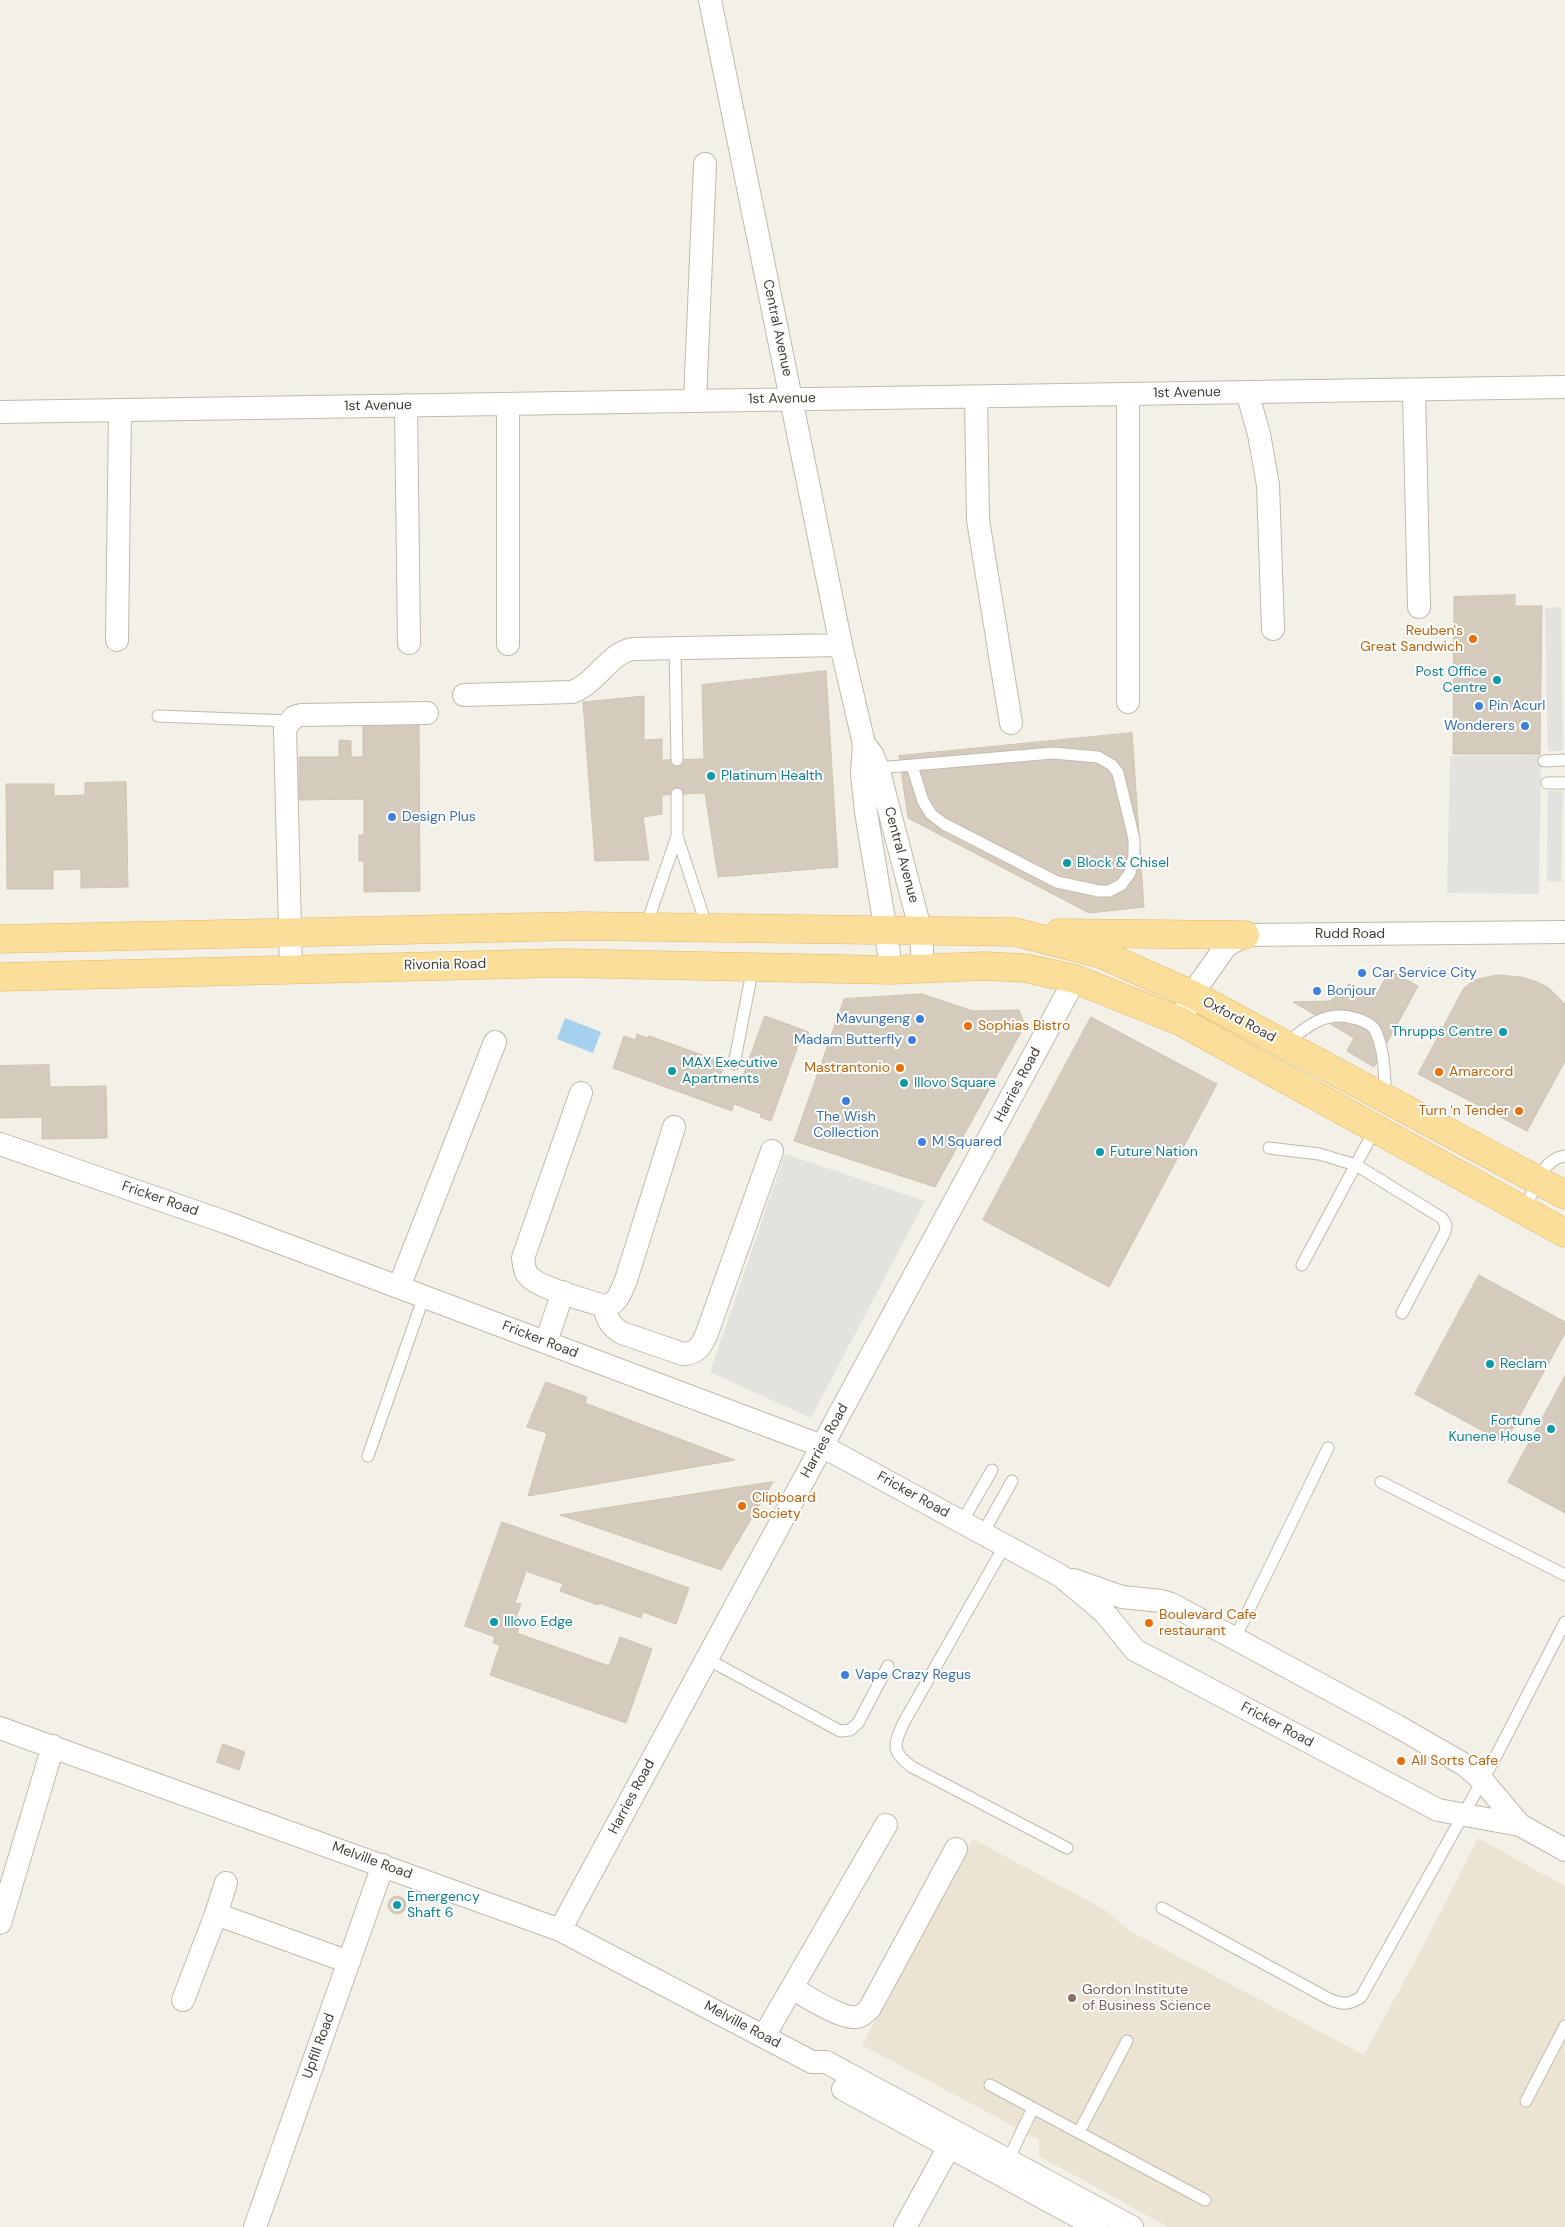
<!DOCTYPE html>
<style>
body{margin:0}
canvas{display:block;background:#f3f0e8}
</style>
<canvas width="1565" height="2227"></canvas>
<script>
const context = document.querySelector('canvas').getContext('2d');
context.lineJoin = 'round';
function fill(path, color) { context.fillStyle = color; context.fill(path, 'evenodd'); }
function trace(path, color, width, dash) { context.strokeStyle = color; context.lineWidth = width; context.lineCap = dash ? 'butt' : 'round'; context.setLineDash(dash || []); context.stroke(path); }
function write(font, color, halo, rows, align = 'center') {
  context.font = font + ' "DM Sans",sans-serif'; context.lineWidth = 4; context.setLineDash([]); context.textBaseline = 'middle'; context.strokeStyle = halo; context.fillStyle = color; for (const [text, x, y, turn = 0] of rows) {
    context.save(); context.translate(x, y); context.rotate((+turn || 0) * Math.PI / 180); context.textAlign = isNaN(turn) ? turn : align; if (halo) context.strokeText(text, 0, 0); context.fillText(text, 0, 0); context.restore();
  }
}
fill(new Path2D(`
 M1478 1838 1565 1886V2227H1168L1039 2156V2140L862 2045 973 1839 1105 1910 1130 1931 1364 2055 1427 1939Z`), '#ece4d2');
fill(new Path2D(`
 M1561 607 1563 751H1548L1545 608Z
 M1541 755 1539 894 1447 893 1450 756Z
 M1548 790 1563 791 1561 882 1547 881Z
 M785 1154 925 1201 811 1418 710 1372Z`), '#e4e2df');
fill(new Path2D(`
 M565 1018 601 1032 593 1053 557 1039Z`), '#a6d1ee');
const building = new Path2D(`
 M1515 595V606H1542L1540 754H1453L1454 597Z
 M826 671 838 867 718 877 705 793 662 795V814L643 817 649 860 595 861 583 702 644 696V740L662 739V760L704 759 702 685Z
 M419 721 420 891 364 892V861H359V835H364V799L299 800V757H339V740L351 741V757H363V722Z
 M1132 733 1144 907 1089 913 908 818 899 756Z
 M126 782 128 887 81 888V869L53 870V889H7L6 784H54V796L85 795V783Z
 M1390 971 1418 986 1374 1067 1347 1051 1354 1038 1293 1002 1330 1001 1349 984 1375 996Z
 M1498 975 1521 977 1535 981 1549 988 1565 1004V1061L1527 1131 1418 1074 1464 988 1474 980Z
 M922 994 973 1011 1019 1010 1025 1025 935 1187 794 1141 844 999Z
 M765 1016 809 1032 804 1045 799 1043 771 1121 760 1117 761 1114 734 1104 732 1111 613 1068 624 1036 635 1040 637 1034 647 1038 649 1036 725 1063 721 1074 741 1081Z
 M1091 1017 1217 1084 1109 1287 983 1220Z
 M49 1065 50 1087 106 1086 107 1138 42 1139V1117L0 1118V1066Z
 M1479 1275 1565 1322V1333L1505 1443 1415 1394Z
 M1565 1376V1513L1508 1482Z
 M546 1382 587 1397 585 1403 735 1460 528 1496 547 1433 527 1427Z
 M773 1482 721 1570 560 1515 738 1487Z
 M502 1522 689 1588 676 1624 643 1612 641 1618 599 1603 598 1605 560 1591 563 1584 526 1571 515 1603 521 1604 516 1618 522 1620 517 1633 609 1666 620 1637 652 1649 626 1723 490 1675 500 1645 493 1643 495 1637 465 1626Z
 M223 1744 245 1752 239 1770 217 1762Z
 M388 1905a9 9 0 1 1 18 0a9 9 0 1 1-18 0Z`);
fill(building, '#d4cbbd');
trace(building, '#cfc3b1', 1);
const lane = new Path2D(`
 M675 648 677 760
 M158 716 289 721
 M1544 761 1565 760
 M878 768 1053 753 1098 757 1112 765 1118 773 1134 839V855L1130 873 1121 885 1109 891H1099L1057 882 944 824 931 814 923 801 912 766
 M1547 783H1565
 M677 794V836L707 927
 M646 926 677 836
 M1285 1045C1306 1026 1327 1009 1357 1019 1364 1021 1373 1025 1376 1032 1385 1052 1384 1076 1386 1097
 M734 1064 753 967
 M1269 1148 1319 1154 1356 1165 1442 1218 1446 1225 1445 1232 1402 1313
 M1525 1210C1534 1190 1540 1160 1565 1156
 M1302 1265 1375 1129
 M368 1456 424 1296
 M1381 1482 1565 1575
 M962 1522 992 1470
 M983 1533 1012 1481
 M1005 1545 904 1722C894 1744 890 1751 912 1767L1067 1848
 M1235 1638 1328 1448
 M707 1659 840 1731 850 1730 858 1723 888 1666
 M1162 1908 1329 1999C1342 2005 1349 2005 1361 1997L1495 1758 1565 1622
 M990 2085 1033 2108
 M1526 2101 1565 2026
 M1079 2132 1127 2041
 M1007 2162 1033 2108 1205 2200`);
const street = new Path2D(`
 M710 0 841 645 864 744 862 774 866 812 886 932 891 970
 M1414 390 1419 607
 M1247 392 1259 434 1268 485 1273 629
 M1128 394V702
 M976 397 978 520 1011 723
 M695 401 705 164
 M508 404V644
 M406 405 409 643
 M0 412 1565 387
 M117 640 120 410
 M464 695 572 692C596 684 608 654 632 649L841 645
 M864 744 872 754 878 768 921 932 923 970
 M291 970 285 728 294 717 301 715 427 713
 M1185 1011 1200 983 1226 946 1245 935 1565 932
 M581 1093 523 1258C524 1264 524 1269 527 1274 536 1288 587 1300 604 1306 618 1305 621 1291 626 1280L674 1127
 M0 1144 225 1222 822 1446 1061 1576 1104 1612 1135 1650 1438 1810 1520 1825 1565 1850
 M399 1287 495 1042
 M604 1306C607 1319 610 1326 622 1333L683 1354C697 1354 702 1345 707 1333L772 1151
 M546 1342 563 1292
 M1074 1580 1122 1597 1161 1601 1171 1604 1397 1726 1465 1765 1482 1780 1520 1825
 M0 1728 560 1930 812 2062H826L1132 2227
 M216 1914 226 1883
 M0 1923 53 1746
 M560 1930 1075 979
 M792 1988C806 1996 842 2020 857 2017 863 2016 866 2012 870 2008L956 1849
 M183 2000 216 1914 349 1962
 M764 2036 886 1825
 M843 2089 1097 2227
 M255 2227 383 1865
 M905 2227 949 2147`);
const primary = new Path2D(`
 M1059 933 1245 935
 M0 939 581 926 1015 932 1101 954 1193 995 1565 1195
 M0 977 561 963 891 970 983 966 1025 968 1075 979 1180 1021 1565 1233`);
trace(lane, '#c1baad', 13);
trace(street, '#c1baad', 24);
trace(primary, '#e0bb69', 29);
trace(lane, '#fff', 11);
trace(street, '#fff', 22);
trace(primary, '#fbde99', 28);
for (const [x, y, r, color] of [
 [1473,639,5,"#e8710a"],
 [1497,680,5,"#0f9aa8"],
 [1479,706,5,"#3f7fe0"],
 [1525,726,5,"#3f7fe0"],
 [711,776,5,"#0f9aa8"],
 [392,817,5,"#3f7fe0"],
 [1067,863,5,"#0f9aa8"],
 [1362,973,5,"#3f7fe0"],
 [1317,991,5,"#3f7fe0"],
 [920,1019,5,"#3f7fe0"],
 [968,1026,5,"#e8710a"],
 [1503,1032,5,"#0f9aa8"],
 [912,1040,5,"#3f7fe0"],
 [900,1068,5,"#e8710a"],
 [672,1071,5,"#0f9aa8"],
 [1439,1072,5,"#e8710a"],
 [904,1083,5,"#0f9aa8"],
 [846,1101,5,"#3f7fe0"],
 [1519,1111,5,"#e8710a"],
 [922,1142,5,"#3f7fe0"],
 [1100,1152,5,"#0f9aa8"],
 [1490,1364,5,"#0f9aa8"],
 [1551,1429,5,"#0f9aa8"],
 [742,1506,5,"#e8710a"],
 [494,1622,5,"#0f9aa8"],
 [1149,1623,5,"#e8710a"],
 [845,1675,5,"#3f7fe0"],
 [1401,1761,5,"#e8710a"],
 [397,1905,5,"#0f9aa8"],
 [1072,1998,5,"#8d6e63"]
]) { const dot = new Path2D(); dot.arc(x, y, r, 0, 2 * Math.PI); context.fillStyle = color; context.fill(dot); trace(dot, '#fff', 2); }
write('14px', '#464036', '#fff', [
 ["Central Avenue",777,328,78],
 ["1st Avenue",1187,393,-1],
 ["1st Avenue",782,399,-1],
 ["1st Avenue",378,406,-1],
 ["Central Avenue",901,855,75],
 ["Rudd Road",1350,934],
 ["Rivonia Road",445,965,-1],
 ["Oxford Road",1239,1020,28],
 ["Harries Road",1018,1085,-62],
 ["Fricker Road",160,1199,19],
 ["Fricker Road",540,1340,21],
 ["Harries Road",825,1441,-61],
 ["Fricker Road",913,1495,29],
 ["Fricker Road",1277,1725,28],
 ["Harries Road",632,1797,-62],
 ["Melville Road",372,1861,20],
 ["Melville Road",742,2025,28],
 ["Upfill Road",319,2046,-70]
]);
write('14px', '#c56008', '#fff', [
 ["Reuben's",1463,631,"right"],
 ["Great Sandwich",1463,647,"right"],
 ["Sophias Bistro",978,1026],
 ["Mastrantonio",890,1068,"right"],
 ["Amarcord",1449,1072],
 ["Turn 'n Tender",1509,1111,"right"],
 ["Clipboard",752,1498],
 ["Society",752,1514],
 ["Boulevard Cafe",1159,1615],
 ["restaurant",1159,1631],
 ["All Sorts Cafe",1411,1761]
], 'left');
write('14px', '#0d838f', '#fff', [
 ["Post Office",1487,672,"right"],
 ["Centre",1487,688,"right"],
 ["Platinum Health",721,776],
 ["Block & Chisel",1077,863],
 ["Thrupps Centre",1493,1032,"right"],
 ["MAX Executive",682,1063],
 ["Apartments",682,1079],
 ["Illovo Square",914,1083],
 ["Future Nation",1110,1152],
 ["Reclam",1500,1364],
 ["Fortune",1541,1421,"right"],
 ["Kunene House",1541,1437,"right"],
 ["Illovo Edge",504,1622],
 ["Emergency",407,1897],
 ["Shaft 6",407,1913]
], 'left');
write('14px', '#366cbe', '#fff', [
 ["Pin Acurl",1489,706],
 ["Wonderers",1515,726,"right"],
 ["Design Plus",402,817],
 ["Car Service City",1372,973],
 ["Bonjour",1327,991],
 ["Mavungeng",910,1019,"right"],
 ["Madam Butterfly",902,1040,"right"],
 ["The Wish",846,1117,"center"],
 ["Collection",846,1133,"center"],
 ["M Squared",932,1142],
 ["Vape Crazy Regus",855,1675]
], 'left');
write('14px', '#785e54', '#fff', [
 ["Gordon Institute",1082,1990],
 ["of Business Science",1082,2006]
], 'left');
</script>
